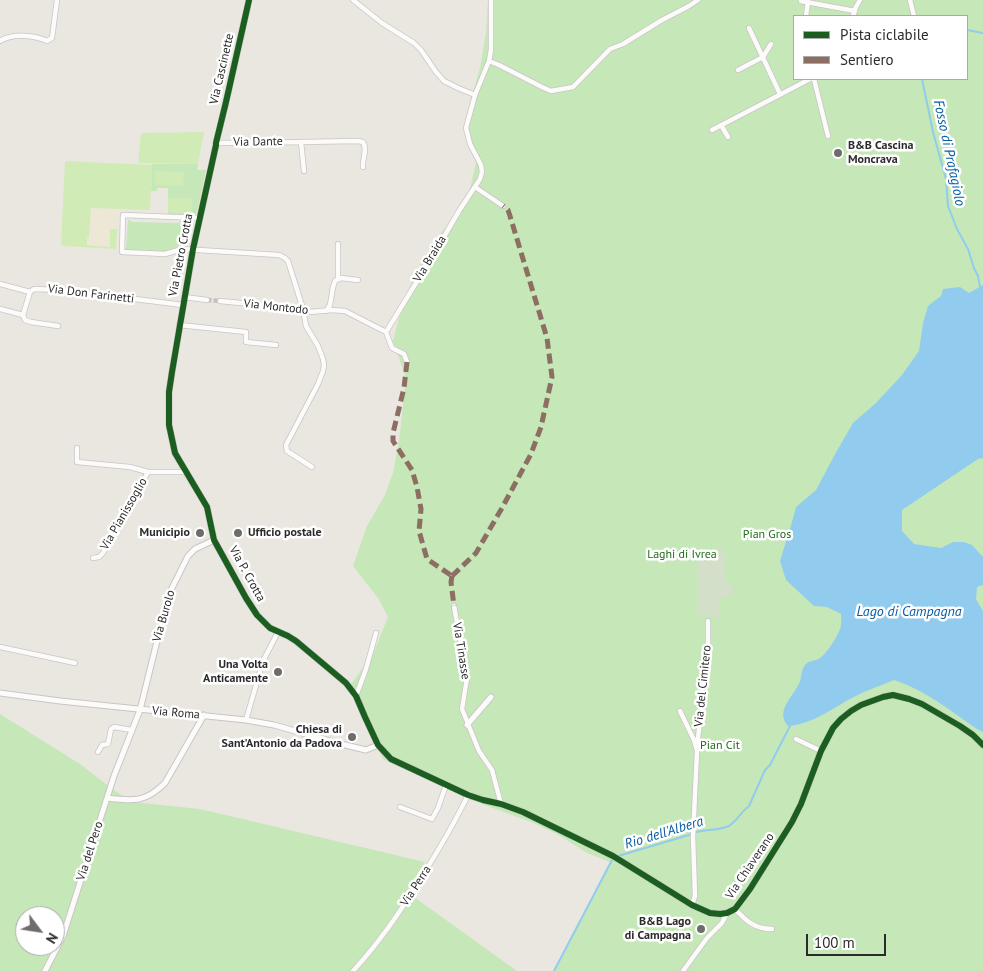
<!DOCTYPE html>
<style>
body{margin:0}
#map{position:relative;width:983px;height:971px;overflow:hidden;background:#eae7e1;font-family:"PT Sans",sans-serif}
canvas{display:block}
.legend{position:absolute;left:793px;top:15px;width:175px;height:65px;box-sizing:border-box;background:#fff;border:1px solid #aaa;margin:0;padding:6px 9px;list-style:none;font-size:15px;color:#2b2b2b}
.legend li{display:flex;align-items:center;gap:10px;height:25px}
.legend b{width:25px;border:1px solid #aaa}
.north{position:absolute;left:15px;top:906px;width:50px;height:50px;box-sizing:border-box;background:#fff;border:1px solid #aaa;border-radius:50%;rotate:121deg;font-size:14px;font-weight:700;line-height:20px;text-align:center;color:#2b2b2b}
.north::after{content:'';display:block;margin:auto;width:18px;height:22px;background:#6e6d6b;clip-path:polygon(50% 0,100% 100%,50% 72%,0 100%)}
.scale{position:absolute;left:806px;top:934px;width:80px;height:22px;box-sizing:border-box;border:2px solid #2b2b2b;border-top:0;padding-left:6px;font-size:15px;line-height:18px;white-space:nowrap;color:#2b2b2b;-webkit-text-stroke:4px #fff;paint-order:stroke}
</style>
<div id="map">
<canvas width="983" height="971"></canvas>
<ul class="legend">
<li><b style="height:6px;background:#1b5e20"></b>Pista ciclabile</li>
<li><b style="height:6px;background:#8d6e63"></b>Sentiero</li>
</ul>
<div class="north">N</div>
<div class="scale">100 m</div>
</div>
<script>
const context = document.querySelector('canvas').getContext('2d');
context.lineJoin = 'round';
function fill(path, color) { context.fillStyle = color; context.fill(path, 'evenodd'); }
function trace(path, color, width, dash) { context.strokeStyle = color; context.lineWidth = width; context.lineCap = dash ? 'butt' : 'round'; context.setLineDash(dash || []); context.stroke(path); }
function write(font, color, halo, rows, align = 'center') {
  context.font = font + ' "PT Sans",sans-serif'; context.lineWidth = 5; context.setLineDash([]); context.textBaseline = 'middle'; context.strokeStyle = halo; context.fillStyle = color; for (const [text, x, y, turn = 0] of rows) {
    context.save(); context.translate(x, y); context.rotate((+turn || 0) * Math.PI / 180); context.textAlign = isNaN(turn) ? turn : align; if (halo) context.strokeText(text, 0, 0); context.fillText(text, 0, 0); context.restore();
  }
}
fill(new Path2D(`
 M63 207 119 209 116 249 63 246 61 244Z`), '#ede8d5');
fill(new Path2D(`
 M488 0H983V971H555L610 862 587 853 557 834 531 822 466 798 440 785 383 759 366 725 356 696 349 687 373 654 388 617 378 598 353 566 367 526 385 495 393 473 399 441 406 378 393 341 403 303 418 268 435 241 453 218 469 194 476 162 466 130 469 107 480 68 486 33ZM794 16H967V79H794Z
 M152 164H198L197 170H206L197 212 194 215 168 214V212L192 213V199L168 198V188H157V191H151Z
 M128 219 132 222 179 223 181 220V223H186L185 227 190 228 186 245 179 246 165 253 126 250Z
 M0 714 80 764 111 788 132 802 200 809 425 862 407 892 517 971H0ZM25 916H55V946H25Z`), '#c6e7b8');
fill(new Path2D(`
 M698 550H726L725 583H730L734 590 730 597H720L719 619H715L714 615H697Z`), '#d3dfc8');
fill(new Path2D(`
 M204 132 198 164 138 163 141 133Z
 M65 161 152 165 150 210 91 208 89 238H87V245L110 247V229H117L116 249 63 246 61 244Z
 M155 171 184 172 183 186 155 185Z
 M168 198 192 199V213L168 212Z`), '#d1ebb6');
fill(new Path2D(`
 M983 285V458L978 459 902 510V531L914 544 941 548 953 542H964L972 545 983 557V585L977 587 976 599 983 611V732L977 729C951 711 925 690 894 680 880 686 864 691 850 699 830 710 812 724 788 726 774 710 795 696 800 681 802 675 801 669 806 664 810 660 816 661 820 658 827 653 837 637 840 629 842 625 841 618 841 614L827 607 814 606 786 580 780 561 792 522 796 507 816 490 834 456 853 423 876 403 902 375 919 351 923 323 928 306 941 296 943 289 960 287 969 293Z`), '#91ccee');
trace(new Path2D(`
 M967 30 983 33
 M922 79 933 132 946 179 948 206 957 229 968 249 974 268 978 276 980 287
 M554 971 612 860 618 856 689 835C701 828 716 832 729 826 737 821 741 812 749 806L765 770 770 765 790 726`), '#91ccee', 2);
trace(new Path2D(`
 M207 300 220 301`), '#c4c1bd', 4.5, [4.5, 2]);
const minor = new Path2D(`
 M353 0 382 23 414 43 421 50 436 72 444 81 458 88 475 95
 M910 0 914 16
 M801 1 855 11
 M806 16 808 2
 M853 16 856 7 860 0
 M749 28 780 94
 M0 41C12 33 34 35 47 41L52 38 57 0
 M489 61 499 65 542 87 551 91 573 87 610 49 623 44 662 20 689 6 698 0
 M738 70 763 57 771 44
 M814 79 828 136
 M721 125 728 137
 M712 130 810 79
 M301 142 358 141 363 142C368 150 362 158 363 167
 M216 143 301 142 304 171
 M475 187 503 206
 M200 218 123 215 122 252 165 254 182 249 279 255 285 258 288 261 303 309 306 326 318 346 323 359 324 365 323 371 318 384 286 445 287 451 312 467
 M338 279V244
 M0 284 30 292 34 289 62 290 183 305
 M30 292 23 315 25 320 31 322 58 326
 M184 297 207 300
 M220 301 303 309 310 312 331 310 345 311 386 332
 M0 309 23 315
 M326 311 330 305 333 287 335 281 341 278 358 280
 M179 325 246 332V342L276 345
 M386 332 438 247 459 211 480 179 482 172 481 165 470 144 466 128 475 95 489 61 491 50V0
 M386 332 392 348 404 354 407 362
 M77 448V462L130 467 148 472
 M93 558 99 557 103 553 148 472H186
 M454 606 467 678 462 709 479 751 492 770 501 804
 M0 647 75 663
 M356 696 366 669 376 633
 M680 711 694 740 697 751 693 837 695 896 692 905
 M246 720 263 661 278 632
 M796 739 821 751
 M697 747 708 649V621
 M98 752 102 745 108 744 111 729 114 727 132 730
 M400 807 432 819 438 808 446 785
 M735 909C746 921 755 929 772 929
 M353 971C379 943 401 911 421 878 438 851 454 824 468 795
 M683 971 707 938 722 923 727 913`);
const tertiary = new Path2D(`
 M249 0 226 102 216 143V145L193 249 172 372 169 392V425L175 453 207 507 214 540 246 598 257 615 270 628 288 636 296 641 346 683 356 696 365 717 378 745 391 759 468 795 483 800 501 804 523 812 613 856 692 905 710 913 720 914 727 913 735 909 750 889 792 822 801 804 821 751 833 728 841 719 851 711 861 705 883 697 893 695 909 699 922 704 960 726 973 735 983 745
 M0 693 60 701 246 720 274 725 337 743 366 750 378 745
 M467 725 491 697
 M107 798C133 801 145 803 165 783L204 715
 M45 971 63 936 114 776 140 710 159 633 172 588 188 556 195 549 214 540`);
trace(minor, '#c7c6c6', 6);
trace(tertiary, '#c7c6c6', 7);
trace(minor, '#fcfbfa', 4.5);
trace(tertiary, '#fcfbfa', 5);
trace(new Path2D(`
 M407 362 404 388 393 433V441L412 470 417 487 421 509 419 531 427 559 452 576
 M452 576 476 553 502 508 531 454 541 427 552 377 547 338 510 216 508 210 503 206
 M452 576 451 582 454 606`), '#8d6e63', 5, [10, 5]);
trace(new Path2D(`
 M249 0 226 102 216 143V145L193 249 172 372 169 392V425L175 453 207 507 214 540 246 598 257 615 270 628 288 636 296 641 346 683 356 696 365 717 378 745 391 759 468 795 483 800 501 804 523 812 613 856 692 905 710 913 720 914 727 913 735 909 750 889 792 822 801 804 821 751 833 728 841 719 851 711 861 705 883 697 893 695 909 699 922 704 960 726 973 735 983 745`), '#1b5e20', 6);
for (const [x, y, r, color] of [
 [838,153,5,"#6e6d6b"],
 [200,533,5,"#6e6d6b"],
 [238,533,5,"#6e6d6b"],
 [278,672,5,"#6e6d6b"],
 [352,737,5,"#6e6d6b"],
 [701,929,5,"#6e6d6b"]
]) { const dot = new Path2D(); dot.arc(x, y, r, 0, 2 * Math.PI); context.fillStyle = color; context.fill(dot); trace(dot, '#fff', 2); }
write('12px', '#2b2b2b', '#fff', [
 ["Via Cascinette",222,69,-77],
 ["Via Dante",258,142,-1],
 ["Via Pietro Crotta",181,255,-79],
 ["Via Braida",430,259,-59],
 ["Via Don Farinetti",91,294,7],
 ["Via Montodo",276,307,6],
 ["Via Pianissoglio",124,514,-60],
 ["Via P. Crotta",247,574,61],
 ["Via Burolo",164,616,-74],
 ["Via Tinasse",461,651,81],
 ["Via del Cimitero",703,686,-84],
 ["Via Roma",176,713,5],
 ["Via del Pero",90,851,-72],
 ["Via Chiaverano",750,866,-56],
 ["Via Perra",416,886,-57]
]);
write('bold 12px', '#2b2b2b', '#fff', [
 ["B&B Cascina",848,146,"left"],
 ["Moncrava",848,160,"left"],
 ["Municipio",190,533],
 ["Ufficio postale",248,533,"left"],
 ["Una Volta",268,665],
 ["Anticamente",268,679],
 ["Chiesa di",342,730],
 ["Sant'Antonio da Padova",342,744],
 ["B&B Lago",691,922],
 ["di Campagna",691,936]
], 'right');
write('12px', '#1f6d17', '#fff', [
 ["Pian Gros",767,535],
 ["Laghi di Ivrea",682,555],
 ["Pian Cit",720,746]
]);
write('italic 14px', '#075ca3', '#fff', [
 ["Fosso di Prafagiolo",949,153,78],
 ["Lago di Campagna",909,612],
 ["Rio dell'Albera",664,833,-17]
]);
</script>
